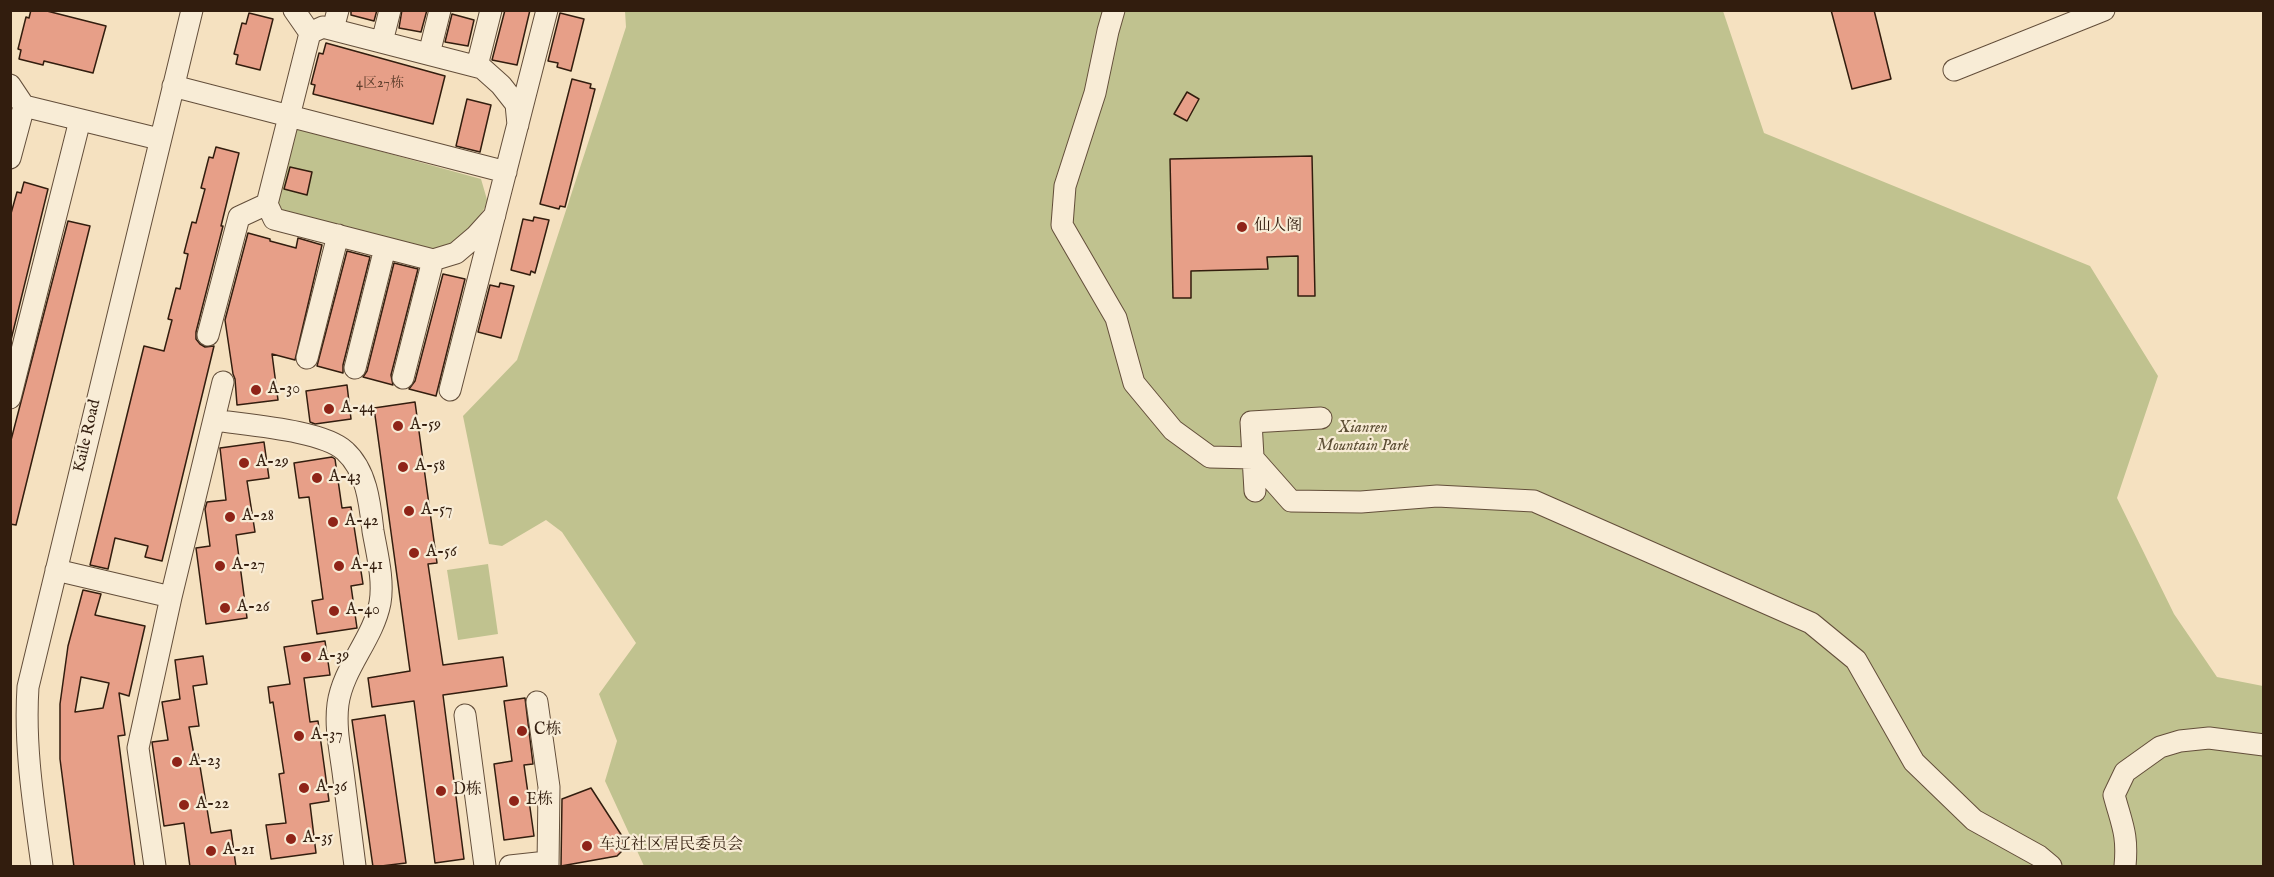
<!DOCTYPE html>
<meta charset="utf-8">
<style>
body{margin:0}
#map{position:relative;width:2274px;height:877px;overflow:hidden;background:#f5e1c0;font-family:"IM FELL English",serif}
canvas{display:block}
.frame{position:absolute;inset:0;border:12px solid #321d0e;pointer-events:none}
</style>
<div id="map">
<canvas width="2274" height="877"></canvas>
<div class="frame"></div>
</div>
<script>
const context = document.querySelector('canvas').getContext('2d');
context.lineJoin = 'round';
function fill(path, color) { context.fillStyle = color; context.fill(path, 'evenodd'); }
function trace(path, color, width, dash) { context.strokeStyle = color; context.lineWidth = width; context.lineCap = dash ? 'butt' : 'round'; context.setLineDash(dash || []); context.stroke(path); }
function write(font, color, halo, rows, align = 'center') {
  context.font = font + ' "IM FELL English","Noto Serif SC",serif'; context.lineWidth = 4.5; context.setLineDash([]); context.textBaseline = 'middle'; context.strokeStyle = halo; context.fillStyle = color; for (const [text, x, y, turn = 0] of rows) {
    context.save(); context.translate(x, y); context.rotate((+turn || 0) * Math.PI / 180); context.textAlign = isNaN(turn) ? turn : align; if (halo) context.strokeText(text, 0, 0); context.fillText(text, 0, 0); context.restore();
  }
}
fill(new Path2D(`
 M625 11H1723L1764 133 2090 266 2158 376 2117 498 2174 614 2217 677 2263 686V866H644L605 781 617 741 599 694 636 643 562 532 546 520 502 546 489 544 463 416 517 360 626 27Z
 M296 128 481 179 488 203 471 229 455 244 428 251 273 210Z
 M488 564 498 634 458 640 447 570Z`), '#c0c28f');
const building = new Path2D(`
 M31 10H43L106 26 93 73 44 61 43 65 19 59 21 50 18 49 26 17 29 18Z
 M351 10H377L374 21 351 15Z
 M402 10H427L421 32 399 28Z
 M505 10H530L517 65 492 60Z
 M1831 10H1874L1891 79 1852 89Z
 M249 13 273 19 260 70 236 64 238 55 234 54 242 23 246 24Z
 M560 13 584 19 571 71 557 67 558 63 548 61Z
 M452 14 474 20 468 46 445 42Z
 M326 43 445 76 433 124 313 94 315 85 311 84 319 53 323 54Z
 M572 79 591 84 590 88 595 89 565 207 560 206 559 209 540 204Z
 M1187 92 1199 99 1187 121 1174 114Z
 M467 99 491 105 480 152 456 146Z
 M216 147 239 153 221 226H223L196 332V339L200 344 205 347 214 346 162 561 145 557 148 546 115 538 108 569 90 565 144 346 164 351 172 320 168 319 176 288 180 289 188 254 184 253 192 222 196 223 201 204 205 189 201 188 209 157 213 158Z
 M1312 156 1315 296H1298V256L1267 257 1268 269 1191 271V298H1173L1170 159Z
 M290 167 312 172 307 195 284 189Z
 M24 182 48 189 10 344V217L17 192 21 193Z
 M534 217 549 220 535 273 531 271 530 275 511 270 523 219 533 221Z
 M68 221 90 226 16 525 10 524V444Z
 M248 233 270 239V241L296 248 298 238 322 245 295 360 272 354 278 400 237 405 235 379 233 374 225 320Z
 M347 251 370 257 343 365V373L317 366Z
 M394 263 418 269 391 375 393 385 363 377 367 371Z
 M443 274 465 279 436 396 409 389 415 381Z
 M500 283 514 286 501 338 478 332 490 285 499 287Z
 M347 385 351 419 315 424 310 422 306 391Z
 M415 402 437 563 428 564 443 665 503 657 507 686 443 695 464 859 435 863 414 701 372 707 368 678 410 671 374 408Z
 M264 442 269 478 247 481 255 532 236 535 247 618 206 624 196 548 210 546 205 509 207 502 226 500 220 448Z
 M332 457 335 459 342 508 351 507 363 584 351 586 357 628 317 634 312 601 323 599 309 497 299 498 294 463Z
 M83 590 101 594 95 615 145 626 129 696 119 693 125 735 118 736 135 867H74L60 759V704L68 646ZM81 677 109 683 103 708 75 712Z
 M325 641 330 675 304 678 310 722 318 721 329 801 310 804 316 853 271 859 266 825 286 823 279 774 284 773 273 702 270 703 268 687 290 684 284 647Z
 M203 656 207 684 193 686 199 726 189 727 194 755 198 754 211 833 231 830 236 867H190L184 823 164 826 152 742 168 740 162 702 180 699 175 660Z
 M525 698 533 764 524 765 534 836 504 840 494 764 512 761 504 701Z
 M385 715 406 863 373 867 352 720Z
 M591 788 622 836 623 846 621 852 617 856 561 866 562 799Z`);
fill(building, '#e79f88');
trace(building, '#321d0e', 1.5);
const minor = new Path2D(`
 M294 10 310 33
 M1114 10 1108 31 1095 93 1065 186 1062 225 1116 318 1134 383 1173 430 1210 457 1253 458 1291 501 1361 502 1437 496 1534 501 1811 623 1856 660 1914 762 1974 820 2039 856 2051 866
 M333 29 338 10
 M382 42 390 10
 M429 54 440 10
 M477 66 491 10
 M1954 70 2104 10
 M10 85 24 106 159 139
 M173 86 506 172
 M10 158 24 106
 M495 215 476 236 456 253 433 260 274 219 267 204 310 33 323 27 482 68 501 85 516 104 518 125
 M208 335 239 217 267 204
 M307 358 338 235
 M355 368 385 248
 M403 378 433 260
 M450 390 547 10
 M10 398 80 120
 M214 420C245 425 323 430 345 451 367 471 370 504 373 531 377 554 384 580 380 603 373 639 343 668 338 704 335 727 340 749 343 772 347 803 351 835 355 866
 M1255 491 1251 422 1321 418
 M56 570 171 597
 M537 702 549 787 548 866
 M465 715 485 866
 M42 866C34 806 24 748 28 687L192 10
 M155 866 138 748 171 597 223 382
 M510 866 547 862
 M2125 866C2128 834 2122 825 2114 795L2125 772 2160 747 2180 741 2209 738 2264 745`);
trace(minor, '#634e3a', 23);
trace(minor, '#f8ecd6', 21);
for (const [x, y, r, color] of [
 [1242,227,6,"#8f2418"],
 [256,390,6,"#8f2418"],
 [329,409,6,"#8f2418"],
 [398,426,6,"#8f2418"],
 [244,463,6,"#8f2418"],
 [403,467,6,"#8f2418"],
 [317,478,6,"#8f2418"],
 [409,511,6,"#8f2418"],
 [230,517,6,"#8f2418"],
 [333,522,6,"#8f2418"],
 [414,553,6,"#8f2418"],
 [220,566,6,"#8f2418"],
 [339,566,6,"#8f2418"],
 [225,608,6,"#8f2418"],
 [334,611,6,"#8f2418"],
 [306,657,6,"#8f2418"],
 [522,731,6,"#8f2418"],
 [299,736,6,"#8f2418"],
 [177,762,6,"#8f2418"],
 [304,788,6,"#8f2418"],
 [441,791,6,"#8f2418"],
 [514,801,6,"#8f2418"],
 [184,805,6,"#8f2418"],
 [291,839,6,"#8f2418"],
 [587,846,6,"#8f2418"],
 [211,851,6,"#8f2418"]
]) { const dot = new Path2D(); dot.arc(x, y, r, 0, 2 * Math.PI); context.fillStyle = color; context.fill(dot); trace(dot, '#f8ecd6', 2); }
write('14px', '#5f3e2c', null, [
 ["4区27栋",380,84]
]);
write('16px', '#321d0e', '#f8ecd6', [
 ["仙人阁",1254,227],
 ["A-30",268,390],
 ["A-44",341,409],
 ["A-59",410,426],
 ["A-29",256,463],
 ["A-58",415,467],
 ["A-43",329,478],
 ["A-57",421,511],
 ["A-28",242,517],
 ["A-42",345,522],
 ["A-56",426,553],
 ["A-27",232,566],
 ["A-41",351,566],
 ["A-26",237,608],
 ["A-40",346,611],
 ["A-39",318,657],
 ["C栋",534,731],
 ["A-37",311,736],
 ["A-23",189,762],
 ["A-36",316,788],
 ["D栋",453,791],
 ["E栋",526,801],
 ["A-22",196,805],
 ["A-35",303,839],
 ["车辽社区居民委员会",599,846],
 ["A-21",223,851]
], 'left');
write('italic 16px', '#5d4f35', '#f8ecd6', [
 ["Xianren",1363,429],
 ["Mountain Park",1363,447]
]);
write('16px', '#321d0e', '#f8ecd6', [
 ["Kaile Road",88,436,-77]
]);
</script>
